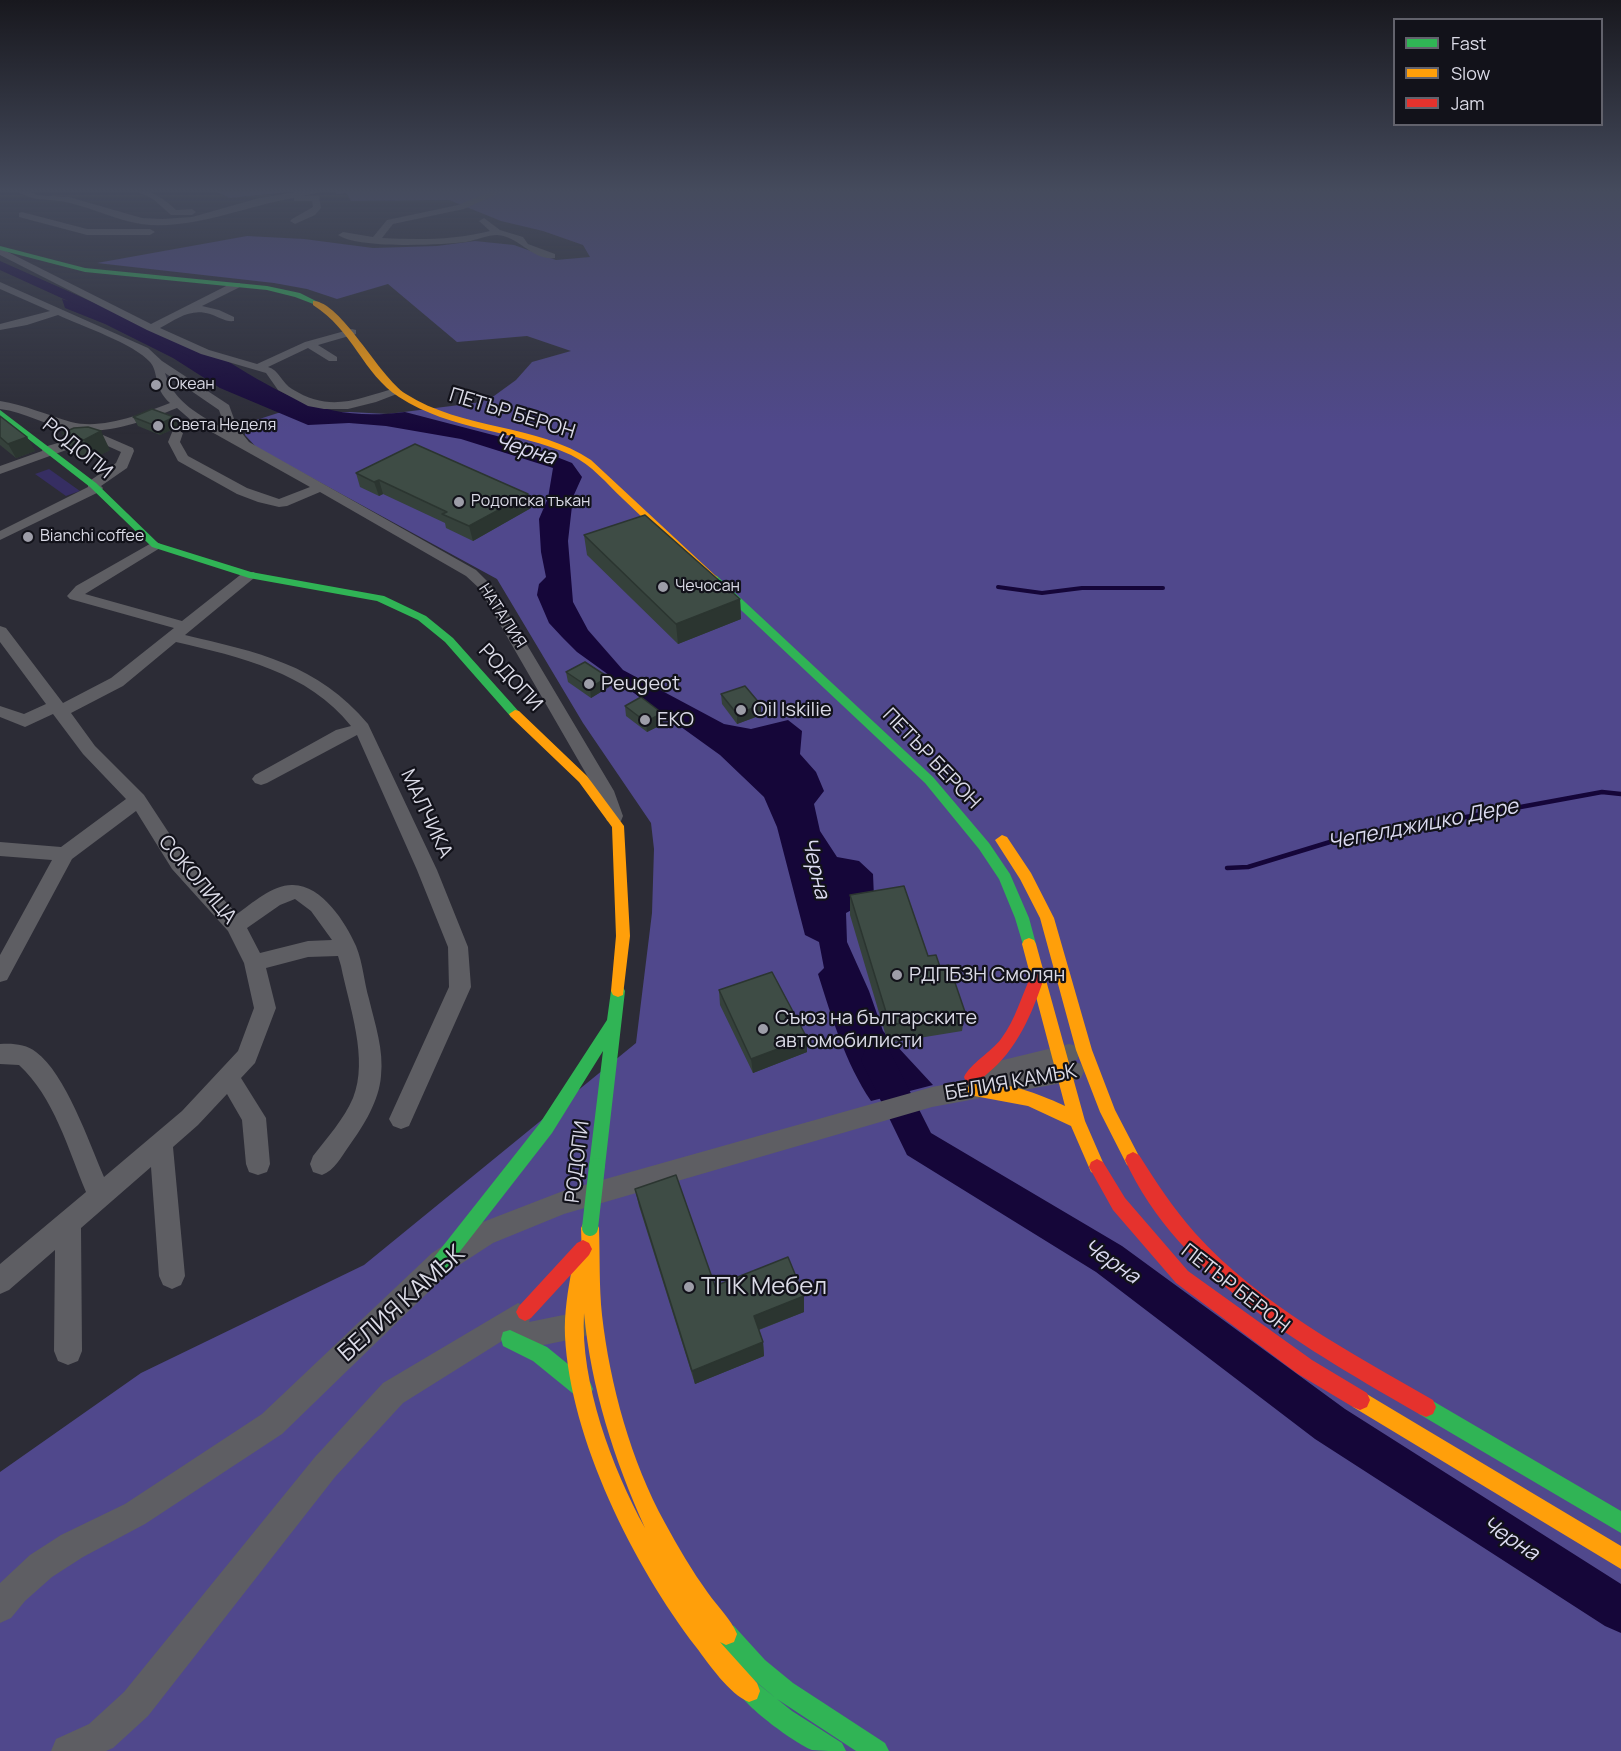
<!DOCTYPE html>
<meta charset="utf-8">
<style>
body{margin:0}
#map{position:relative;width:1621px;height:1751px;overflow:hidden;background:#2c2c36;font-family:Manrope,sans-serif}
canvas{display:block}
.legend{position:absolute;left:1393px;top:18px;width:210px;height:108px;box-sizing:border-box;background:#12121a;border:2px solid #62626c;margin:0;padding:8px 10px;list-style:none;font-size:18px;color:#dadae6}
.legend li{display:flex;align-items:center;gap:12px;height:30px}
.legend b{width:30px;border:2px solid #62626c}
</style>
<div id="map">
<canvas width="1621" height="1751"></canvas>
<ul class="legend">
<li><b style="height:8px;background:#30b455"></b>Fast</li>
<li><b style="height:8px;background:#ff9f0a"></b>Slow</li>
<li><b style="height:8px;background:#e5322d"></b>Jam</li>
</ul>
</div>
<script>
const context = document.querySelector('canvas').getContext('2d');
context.lineJoin = 'round';
function fill(path, color) { context.fillStyle = color; context.fill(path, 'evenodd'); }
function trace(path, color, width, dash) { context.strokeStyle = color; context.lineWidth = width; context.lineCap = dash ? 'butt' : 'round'; context.setLineDash(dash || []); context.stroke(path); }
function write(font, color, halo, rows, align = 'center') {
  context.font = font + ' Manrope,sans-serif'; context.lineWidth = 4.5; context.setLineDash([]); context.textBaseline = 'middle'; context.strokeStyle = halo; context.fillStyle = color; for (const [text, x, y, turn = 0] of rows) {
    context.save(); context.translate(x, y); context.rotate((+turn || 0) * Math.PI / 180); context.textAlign = isNaN(turn) ? turn : align; if (halo) context.strokeText(text, 0, 0); context.fillText(text, 0, 0); context.restore();
  }
}
fill(new Path2D(`
 M49 469 80 491 66 496 35 474Z`), '#362e62');
fill(new Path2D(`
 M210 189H318L230 198Z
 M341 189H1621V1751H0V1472L141 1373 364 1265 636 1043 652 913 654 849 651 823 583 723 497 579 257 448 245 435 247 423 278 413 350 412 388 414 475 403 494 396 516 380 532 362 571 351 527 336 457 342 388 284 337 299 307 289 274 283 97 263 247 236 304 239 373 248 437 246 475 241 514 245 556 260 590 257 583 245 543 231 501 221 449 200 351 201 346 193 337 194 335 192Z`), '#50488c');
fill(new Path2D(`
 M62 299C90 307 116 320 142 333 153 338 164 345 175 349 192 355 212 352 229 362 289 399 331 422 405 412L516 441 572 463 582 477 573 497 568 541 573 602 588 630 623 670 724 724 751 729 788 720 802 731 800 754 816 772 824 791 814 804 820 831 837 857 859 861 873 874 874 898 846 913 847 942 869 991 883 1031 933 1085 871 1101C845 1062 832 1018 818 974L824 968 819 942 805 935 777 827 764 797 720 755 577 652 562 637 549 623 537 595 539 584 546 577 541 552 539 519 548 498 553 468 461 439 386 426 349 423 308 425 220 388 173 358 105 324 65 308Z`), '#150639');
trace(new Path2D(`
 M998 587 1042 593 1082 588H1163`), '#150639', 4);
trace(new Path2D(`
 M1227 868 1248 867 1330 842 1602 792 1621 794`), '#150639', 4.5);
fill(new Path2D(`
 M0 261 203 351 229 372 221 377 215 376 191 357 0 270Z
 M877 1046 889 1050 931 1133 1122 1246 1345 1409 1621 1584V1633L1605 1626 1315 1439 1096 1272 907 1155 861 1060 865 1050Z`), '#150639');
fill(new Path2D(`
 M14 189H25L37 195 69 197 142 218 162 219 192 217 259 198 313 189H333L303 196H319L321 208 315 215 295 224 290 221 292 219 313 207 312 201H294V198C245 206 191 231 141 224 117 220 94 209 70 203 51 198 31 203 14 189Z
 M131 189C151 189 162 197 176 210L192 209 196 212 192 215H171L153 199Z
 M496 189H508L464 209 393 224 382 238C418 240 455 240 490 231L479 221 484 218 500 230 523 237 528 244 555 254V258C532 261 519 236 497 235 488 235 476 240 466 242 441 245 358 249 338 235L343 232 373 237 387 220 458 205Z
 M22 212 87 229H150L155 232 150 235H87L19 217V213Z
 M0 248 151 324 232 283H240V287L202 306 219 310 234 317V321C225 322 219 317 210 314 190 308 177 319 160 328L209 350 257 364 305 342 352 329 356 330V334L318 345 337 357V361H329L308 348 268 367C279 370 282 383 292 389 331 413 356 399 396 388L402 392 376 402 348 409H324L308 406 278 390 266 373 201 354 147 330 0 255Z
 M0 282 148 348 162 361 229 405 237 427 249 442 476 570 492 586 614 791 623 816 621 821 614 823 607 821 596 791 479 588 466 576 320 492 287 506 279 507 258 502 237 494 178 461 168 442 173 430 177 429 183 433 180 442 188 456 247 488 279 499 310 487 192 421 177 408C145 421 107 435 72 430 47 426 25 412 0 409V401C25 405 47 415 71 422 103 430 141 414 170 403 153 388 159 372 150 362 134 344 82 326 58 315L27 325 0 330V324L50 311 0 289ZM165 373 219 410 226 430C200 415 174 403 165 373Z
 M103 435 133 448 134 451 127 468 101 486 103 488 101 491 0 540V531L88 487V482L116 463 121 452 101 443 83 444 0 474V466L42 451 44 447 82 436Z
 M155 541 162 545 160 548 85 594 182 621 244 572H254L256 575 254 578 185 635C257 652 318 664 368 724L437 870 468 947 471 987 409 1126 401 1129 393 1126 389 1119 449 987 448 947 417 870 357 735 267 783 261 785 255 783 252 779 255 775 336 730 351 726C308 672 240 657 176 642L123 686 71 713 95 746 144 795 186 859 237 914C252 903 274 884 293 885 322 885 346 923 356 946 363 963 364 982 369 999 375 1024 384 1050 381 1076 379 1101 364 1125 349 1146 341 1157 335 1170 322 1175L313 1172 310 1164 313 1156C327 1138 344 1119 353 1098 369 1059 349 1006 341 966L338 956 308 957 266 968 276 1008 255 1063 241 1078 266 1118 270 1164 267 1172 258 1175 249 1172 246 1164 242 1120 227 1094 198 1125 173 1147 185 1276 181 1285 172 1289 163 1285 159 1276 151 1167 81 1228 82 1351 78 1361 68 1365 58 1361 54 1351 55 1250 9 1290 0 1294V1264L86 1192C68 1149 54 1097 19 1065L0 1064V1044C12 1043 26 1044 36 1052 65 1073 89 1142 104 1177L182 1111 238 1051 254 1008 244 963 228 931 172 869 136 811 72 859 7 980 0 982V955L52 860 0 856V842L61 847 126 799 83 754 53 714 25 727 0 717V706L24 714 46 704 0 642V626L6 628 63 703 111 678 174 628 70 599 67 596 76 586ZM295 899 311 911 332 940 308 941 260 953 247 928 280 905Z
 M1069 1044 1077 1046 1080 1053 1077 1060 1072 1061 1081 1064 1084 1071 1081 1078 1073 1081 932 1107 564 1214 493 1243 450 1271 282 1434 145 1524 83 1557 52 1577 25 1601 11 1618 0 1623V1583L30 1555 61 1535 125 1504 262 1414 432 1253 475 1225 563 1191 932 1087 969 1080 967 1075 970 1068Z
 M518 1303 527 1307 531 1316 529 1322 583 1311 592 1315 596 1324 592 1333 583 1337 514 1351 505 1347 502 1341 403 1403 335 1477 148 1716 113 1748 106 1751H51L56 1739 89 1724 124 1692 315 1457 383 1383Z`), '#5e5e63');
fill(new Path2D(`
 M0 246 85 268 267 286 300 293 320 303 316 305 295 297 267 290 85 272 0 250Z
 M0 410 96 483 158 543 251 572 384 596 426 616 453 638 521 714 519 717H511L445 642 418 620 377 601 249 578 152 547 90 487 0 417Z
 M713 575 717 576 933 777 989 843 1010 874 1029 918 1036 944 1034 948H1024L1015 918 999 879 979 849 925 783 709 580 708 578Z
 M618 985 623 987 625 991 605 1166 603 1171 597 1174 591 1171 589 1166 603 1051 552 1133 447 1268 441 1271 435 1268 432 1262 435 1256 540 1123 607 1020 611 991 613 987Z
 M510 1330 547 1347 590 1382 593 1389 590 1396 583 1399 576 1396 533 1361 503 1346 501 1339 503 1332Z
 M1426 1397 1621 1511V1533L1419 1414 1416 1407 1419 1400Z
 M726 1623 734 1626 765 1660 793 1683 885 1743 889 1751H856L777 1699 749 1676 718 1642 715 1634 718 1626Z
 M749 1680 757 1683 792 1711 842 1743 846 1751C836 1751 821 1751 812 1750 796 1744 744 1706 738 1691L741 1683Z`), '#30b455');
fill(new Path2D(`
 M313 301C341 301 379 377 406 394 462 430 538 424 591 460L718 578 713 581 709 580C681 553 651 526 623 499 607 484 592 465 571 455 516 430 451 431 399 397 363 374 353 330 313 305Z
 M515 710 519 711 587 776 624 826 630 936 623 995 618 997 613 995 611 991 616 936 612 827 579 782 511 717 509 714Z
 M1002 835 1007 837 1031 873 1054 918 1092 1050 1115 1110 1141 1160 1139 1165 1133 1168 1127 1165 1100 1112 1076 1050 1040 918 1020 879 995 840Z
 M1029 938 1034 940 1036 944 1085 1121 1105 1167 1103 1172 1097 1175 1091 1172 1071 1126 1028 1106 969 1095 967 1090 969 1085C993 1076 1043 1095 1065 1106L1022 944 1024 940Z
 M590 1220 596 1222 599 1228C600 1257 599 1286 602 1315 610 1385 631 1461 665 1523 678 1547 692 1571 708 1593 718 1607 731 1619 737 1634L734 1642 726 1645 720 1642 757 1683 760 1691 757 1699 749 1702C729 1694 709 1664 696 1647 634 1566 570 1439 565 1336 564 1313 568 1290 572 1268L575 1262 582 1260 581 1228 584 1222ZM584 1313C591 1388 614 1459 645 1528 612 1468 580 1382 584 1313Z
 M1360 1390 1621 1546V1569L1353 1407 1350 1400 1353 1393Z`), '#ff9f0a');
fill(new Path2D(`
 M1037 972 1042 974 1044 978C1032 1014 1017 1050 987 1074 980 1080 975 1085 966 1082L964 1077C970 1064 991 1052 1001 1039 1016 1019 1021 996 1032 974Z
 M1133 1152 1139 1155C1156 1182 1173 1208 1195 1233 1260 1305 1350 1352 1433 1400L1436 1407 1433 1414 1426 1417 1419 1414C1311 1351 1179 1279 1125 1160L1127 1155Z
 M1097 1159 1103 1162 1125 1198 1188 1271 1312 1360 1367 1393 1370 1400 1367 1407 1360 1410 1353 1407 1298 1374 1176 1283 1113 1210 1089 1167 1091 1162Z
 M583 1240 589 1243 592 1249 589 1255 531 1318 525 1321 519 1318 516 1312 519 1306 577 1243Z`), '#e5322d');
trace(new Path2D(`
 M590 1228 597 1166`), '#30b455', 16);
fill(new Path2D(`
 M0 416 27 437 35 451 16 458 0 445Z
 M133 417H174L178 427 160 435 138 426Z
 M74 428 110 450 93 459 71 452 62 433Z
 M356 473 528 494 531 508 473 541 446 528 445 523 383 494 379 496 360 487Z
 M584 535 740 599 741 619 678 644 587 555Z
 M566 672 609 687 591 698 568 682Z
 M721 694 761 705V715L737 724 722 704Z
 M625 706 662 713 663 724 647 732 626 716Z
 M850 895 940 967 965 1012 962 1031 888 1043 850 915Z
 M719 990 807 1038V1052L753 1073 720 1005Z
 M635 1189 715 1286 804 1312 759 1330 763 1342 764 1356 695 1384 639 1206Z`), '#35413b');
fill(new Path2D(`
 M174 417 178 427 160 435 156 426Z
 M101 431 110 450 93 459 84 440Z
 M27 437 35 451 16 458 8 444Z
 M379 480 383 494 379 496 374 482Z
 M528 494 531 508 473 541 469 526Z
 M740 599 741 619 678 644 676 624Z
 M608 677 609 687 591 698 590 688Z
 M761 705V715L737 724V714Z
 M662 713 663 724 647 732 646 722Z
 M807 1038V1052L753 1073 751 1059Z
 M804 1296V1312L755 1331 754 1316Z
 M763 1342 764 1356 695 1384 692 1371Z`), '#2b3530');
const building = new Path2D(`
 M152 409 174 417 156 426 133 417Z
 M0 416 27 437 8 444 0 437Z
 M88 427 101 431 84 440 62 433 74 428Z
 M415 444 528 494 469 526 442 514 447 512 379 480 374 482 356 473Z
 M645 515 740 599 676 624 584 535Z
 M585 662 608 677 590 688 566 672Z
 M745 686 761 705 737 714 721 694Z
 M641 697 662 713 646 722 625 706Z
 M904 886 928 956 936 955 940 967 949 965 965 1012 890 1025 850 895Z
 M772 972 807 1038 751 1059 719 990Z
 M676 1175 715 1286 788 1257 804 1296 754 1316 763 1342 692 1371 635 1189Z`);
fill(building, '#3e4c45');
trace(building, '#2b3530', 1.5);
const sky = context.createLinearGradient(0, 0, 0, 434);
sky.addColorStop(0, '#18181e');
sky.addColorStop(0.44, '#454b5d');
sky.addColorStop(1, '#454b5d00');
context.fillStyle = sky;
context.fillRect(0, 0, 1621, 434);
for (const [x, y, r, color] of [
 [156,385,6,"#9d9da8"],
 [158,426,6,"#9d9da8"],
 [459,502,6,"#9d9da8"],
 [28,537,6,"#9d9da8"],
 [663,587,6,"#9d9da8"],
 [589,684,6,"#9d9da8"],
 [741,710,6,"#9d9da8"],
 [645,720,6,"#9d9da8"],
 [897,975,6,"#9d9da8"],
 [763,1029,6,"#9d9da8"],
 [689,1287,6,"#9d9da8"]
]) { const dot = new Path2D(); dot.arc(x, y, r, 0, 2 * Math.PI); context.fillStyle = color; context.fill(dot); trace(dot, '#12121a', 2); }
write('16px', '#dadae6', '#12121a', [
 ["Океан",168,385],
 ["Света Неделя",170,426],
 ["Родопска тъкан",471,502],
 ["Bianchi coffee",40,537],
 ["Чечосан",675,587]
], 'left');
write('16px', '#dadae6', '#12121a', [
 ["НАТАЛИЯ",502,616,57]
]);
write('20px', '#dadae6', '#12121a', [
 ["ПЕТЪР БЕРОН",512,414,17],
 ["РОДОПИ",77,449,39],
 ["РОДОПИ",510,678,47],
 ["ПЕТЪР БЕРОН",931,759,46],
 ["МАЛЧИКА",426,814,65],
 ["СОКОЛИЦА",197,880,50],
 ["БЕЛИЯ КАМЪК",1011,1083,-10],
 ["РОДОПИ",578,1162,-83],
 ["ПЕТЪР БЕРОН",1235,1289,38]
]);
write('20px', '#dadae6', '#12121a', [
 ["Peugeot",601,684],
 ["Oil Iskilie",753,710],
 ["EKO",657,720],
 ["РДПБЗН Смолян",909,975],
 ["Съюз на българските",775,1018],
 ["автомобилисти",775,1041]
], 'left');
write('italic 21px', '#dcdbf1', '#12121a', [
 ["Черна",525,450,17],
 ["Чепелджицко Дере",1423,825,-11],
 ["Черна",815,868,77],
 ["Черна",1111,1262,34],
 ["Черна",1510,1539,33]
]);
write('24px', '#dadae6', '#12121a', [
 ["ТПК Мебел",701,1287]
], 'left');
write('24px', '#dadae6', '#12121a', [
 ["БЕЛИЯ КАМЪК",402,1304,-42]
]);
</script>
